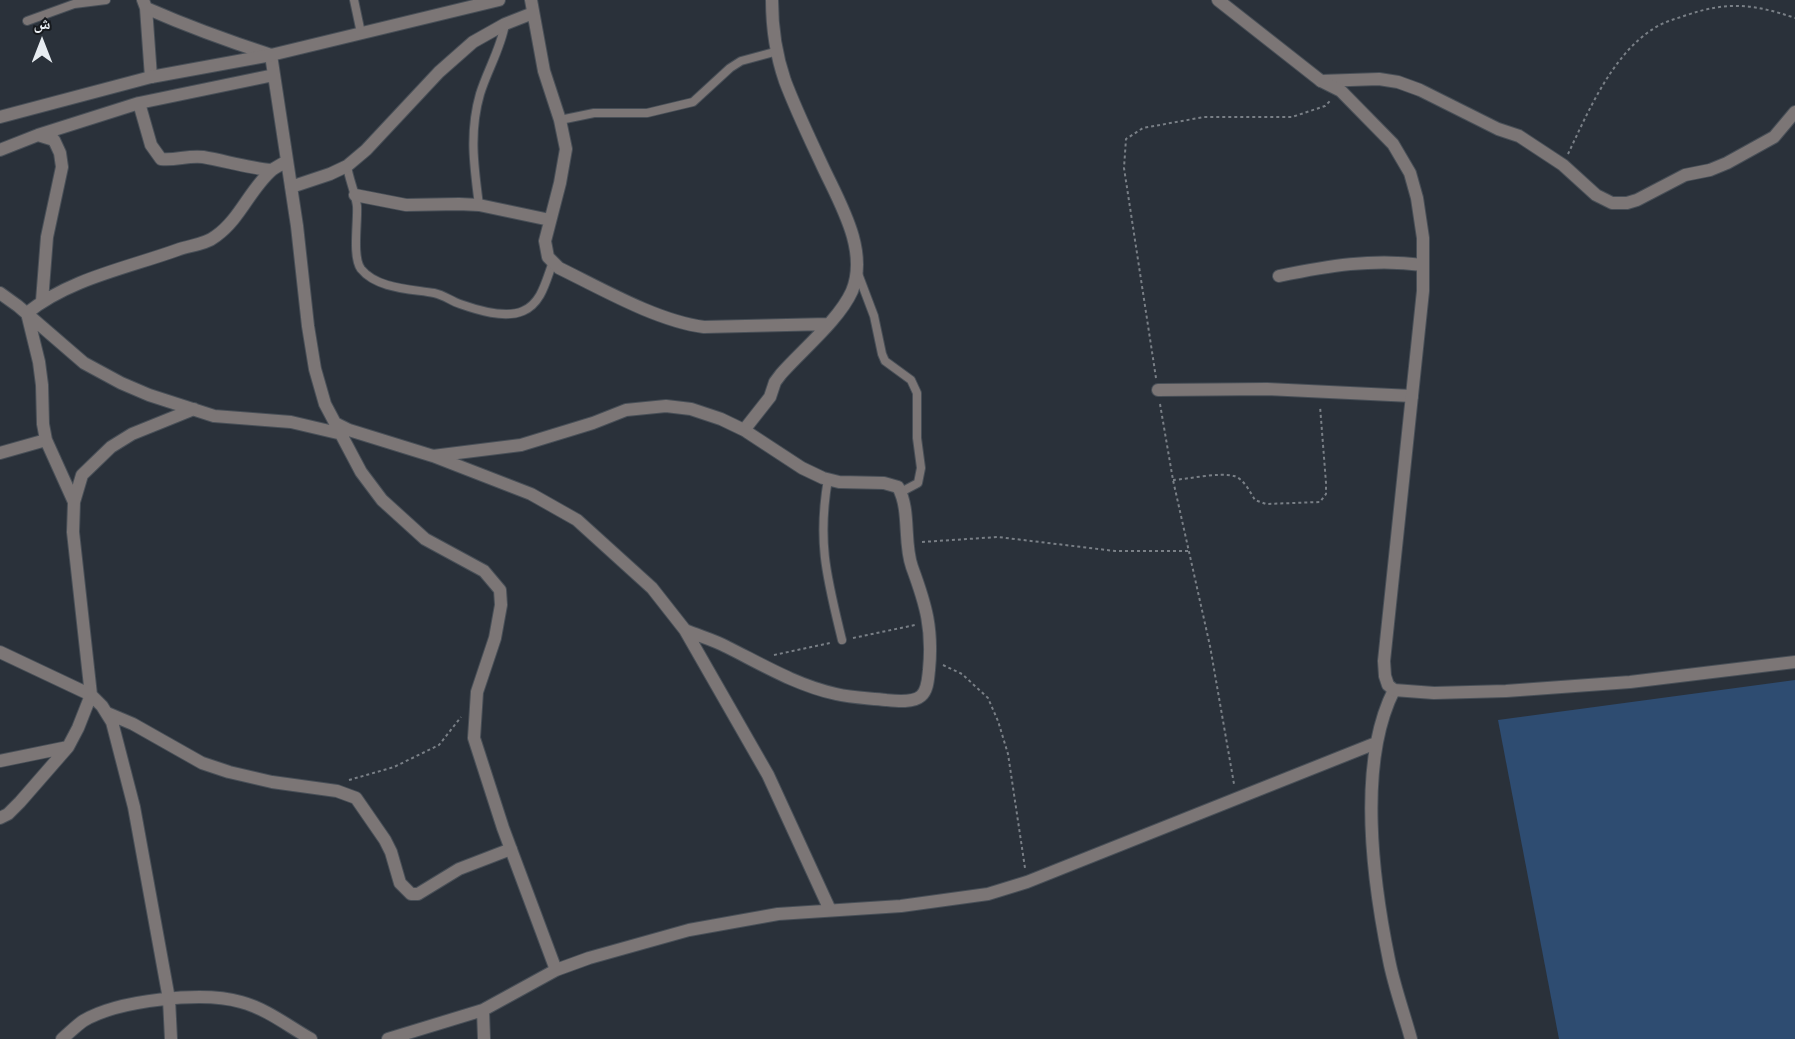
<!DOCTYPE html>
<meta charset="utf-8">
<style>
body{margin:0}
#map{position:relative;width:1795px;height:1039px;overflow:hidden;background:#2a313a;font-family:"Work Sans","Noto Naskh Arabic",sans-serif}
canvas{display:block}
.north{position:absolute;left:12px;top:12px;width:60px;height:60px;-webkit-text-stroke:4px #16191d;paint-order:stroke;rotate:0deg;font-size:16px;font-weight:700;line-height:24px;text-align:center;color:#e8edf2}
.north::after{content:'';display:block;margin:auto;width:21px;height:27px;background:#e8edf2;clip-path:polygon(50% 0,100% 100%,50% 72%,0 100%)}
</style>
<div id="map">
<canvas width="1795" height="1039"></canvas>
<div class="north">ش</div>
</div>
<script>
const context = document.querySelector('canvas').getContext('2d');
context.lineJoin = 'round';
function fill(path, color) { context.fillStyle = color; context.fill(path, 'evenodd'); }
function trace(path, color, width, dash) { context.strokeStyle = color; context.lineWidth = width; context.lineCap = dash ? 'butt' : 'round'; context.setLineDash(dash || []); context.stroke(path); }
fill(new Path2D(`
 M1795 680V1039H1559L1498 720Z`), '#2e4c71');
const service = new Path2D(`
 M354 0 361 33
 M27 21 74 4 106 0
 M560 120 594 113H647L693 102 730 68 741 61 778 51
 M347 166C349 179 355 192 357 206 358 222 352 257 361 269 377 289 412 289 434 293 444 295 451 301 460 304 477 310 505 319 523 311 542 303 546 280 553 262
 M479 205C474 167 469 132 480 94 487 71 501 48 505 24
 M857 271 874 316 882 354 885 361 911 380 917 393V438L921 468 918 483 901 492
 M828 479C817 543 827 578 842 640`);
const minor = new Path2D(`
 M143 0 146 8C187 26 228 41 271 55L297 226 308 326 315 369 325 404 361 472 382 500 425 539 484 571 500 590 501 605 495 638 477 692 474 738 503 828 556 970
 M531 0 544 71 560 120 566 149 560 183 545 241 548 257 559 268C602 289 657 321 704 327L828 324
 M146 8 151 77
 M1321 81 1379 79 1398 82 1420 90 1498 129 1519 136 1563 165 1596 195 1612 203H1627L1637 200 1685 175 1710 170 1727 163 1774 137 1795 112
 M139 103 151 145 161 159C175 161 188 155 203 157 226 161 248 168 272 170
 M38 135 139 103 274 75
 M0 150 38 135 54 140 60 153 62 167 47 237 42 301
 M291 187 330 174 347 166 366 150 439 72 473 42 505 24 533 13
 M355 195 406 205 459 204 479 205 550 220
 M1279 276C1327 266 1373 258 1423 265
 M0 293 18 306 84 363 121 383 149 395 214 416 291 422 342 434
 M1158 390 1267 389 1412 396
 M337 424 349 430 433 456 531 494 577 520 652 588 685 630 768 775 830 910
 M744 430 770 397 775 382 781 374C802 350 839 320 852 291 869 250 839 202 822 165 809 137 796 110 785 81 776 55 772 27 772 0
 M0 453 46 440
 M433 456 521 445 593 423 626 410 666 406 691 409 721 419 744 430 802 468 823 478 839 482 884 483 898 487C911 511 903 542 912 567 926 605 933 629 929 670 928 678 928 690 921 696 913 703 896 701 886 700 870 698 852 698 836 694 796 685 763 665 727 647 714 640 699 636 685 630
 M74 502 46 440 43 424 42 385 39 362 27 313C69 279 127 268 177 250 190 245 205 245 216 236 240 219 250 189 272 170 276 167 282 164 287 161
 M0 652 91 695 102 706 112 722 134 807 169 999 171 1039
 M1394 690C1357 763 1373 882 1389 960 1394 986 1404 1013 1411 1039
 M107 713 133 724 202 763 229 772 272 782 337 791 356 798 385 840 391 852 400 883 411 894H418L459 869 511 849
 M0 761 68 747
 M0 818 8 814 20 802 68 747 78 728 91 695 73 532 74 502 82 475 111 447 132 434 194 409
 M483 1010 484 1039
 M62 1039C69 1033 76 1026 83 1021 118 1000 203 991 241 1002 267 1009 288 1026 311 1039
 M388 1039 483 1010 556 970 589 958 689 930 778 914 901 906 988 894 1027 882 1376 743`);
const tertiary = new Path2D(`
 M1218 0 1321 81 1341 91 1393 144 1410 173 1417 198 1423 238V291L1384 661 1385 676 1388 685 1394 690 1434 693 1506 691 1630 682 1795 662
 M0 117 151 77 271 55 499 0`);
trace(service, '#484f57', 10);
trace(minor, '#484f57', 14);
trace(tertiary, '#484f57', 14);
trace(new Path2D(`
 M1568 154C1588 112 1612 55 1653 29 1663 22 1675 19 1687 15 1728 1 1754 4 1795 18
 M1156 378 1124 168 1126 139 1143 128 1204 117H1292L1325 106 1330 101
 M1160 404 1173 480 1210 646 1234 784
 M1173 480C1189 479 1220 472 1234 476 1244 479 1250 492 1255 500L1266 504 1320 502 1326 494V483L1320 406
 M922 542 998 537 1115 551H1188
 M853 638 915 625
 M774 655 830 643
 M943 665 962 674 988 698 998 721 1008 754 1025 868
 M349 780 394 767 439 745 461 717`), '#797f86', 2, [3, 3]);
trace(service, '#7c7676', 8);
trace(minor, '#7c7676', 12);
trace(tertiary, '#7c7676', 12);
</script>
